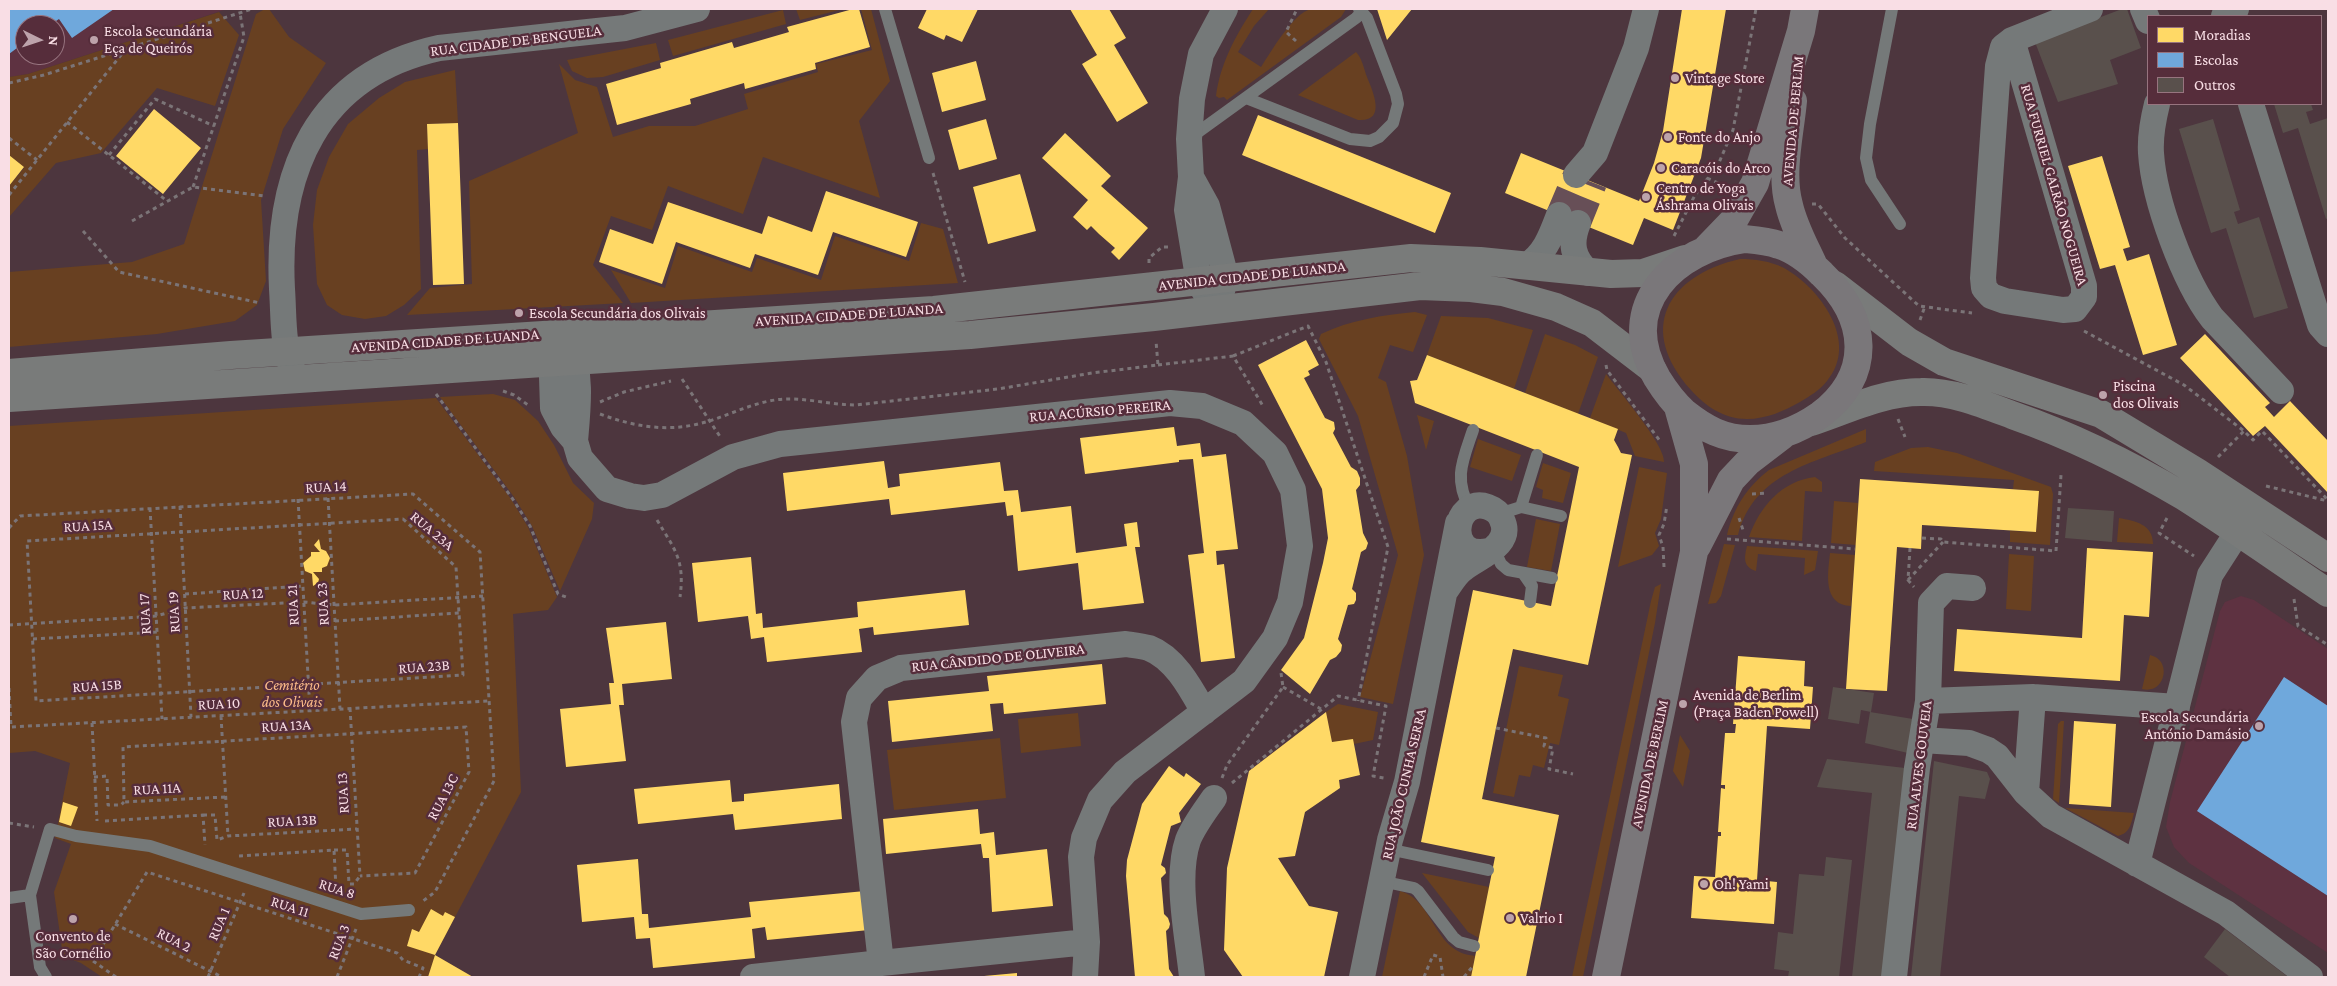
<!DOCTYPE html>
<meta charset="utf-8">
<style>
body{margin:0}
#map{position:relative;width:2337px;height:986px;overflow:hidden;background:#4d363e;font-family:"Crimson Pro",serif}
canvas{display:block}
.frame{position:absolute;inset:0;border:10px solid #f9dee5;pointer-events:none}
.legend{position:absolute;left:2147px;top:15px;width:175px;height:90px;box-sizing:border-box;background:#562d3b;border:1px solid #97747f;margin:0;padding:6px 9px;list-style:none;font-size:15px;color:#f9dee5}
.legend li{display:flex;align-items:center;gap:10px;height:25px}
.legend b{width:25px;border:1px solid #97747f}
.north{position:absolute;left:15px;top:15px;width:50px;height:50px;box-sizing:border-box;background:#562d3b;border:1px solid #97747f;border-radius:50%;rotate:94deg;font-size:14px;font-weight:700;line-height:20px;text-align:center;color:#f9dee5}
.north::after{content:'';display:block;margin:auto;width:18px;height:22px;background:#bda3ab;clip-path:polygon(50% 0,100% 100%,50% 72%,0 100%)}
</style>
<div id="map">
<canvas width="2337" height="986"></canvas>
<div class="frame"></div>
<ul class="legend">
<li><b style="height:14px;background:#ffd966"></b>Moradias</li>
<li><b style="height:14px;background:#6fa8dc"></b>Escolas</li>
<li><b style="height:14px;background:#59504c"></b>Outros</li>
</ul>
<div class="north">N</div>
</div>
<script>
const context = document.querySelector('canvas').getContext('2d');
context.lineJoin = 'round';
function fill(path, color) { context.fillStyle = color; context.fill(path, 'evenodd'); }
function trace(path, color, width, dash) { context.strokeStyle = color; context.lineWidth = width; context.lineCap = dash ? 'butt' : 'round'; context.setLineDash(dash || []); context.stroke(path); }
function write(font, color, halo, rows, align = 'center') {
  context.font = font + ' "Crimson Pro",serif'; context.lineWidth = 5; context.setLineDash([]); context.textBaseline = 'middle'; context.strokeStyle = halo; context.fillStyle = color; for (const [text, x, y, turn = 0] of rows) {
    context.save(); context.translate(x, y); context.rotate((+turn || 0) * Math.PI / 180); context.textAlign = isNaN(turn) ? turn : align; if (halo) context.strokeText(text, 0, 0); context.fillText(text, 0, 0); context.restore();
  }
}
fill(new Path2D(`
 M9 9H227L28 74 9 77ZM25 25H55V55H25Z
 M2241 596 2254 600 2328 649V953L2189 863 2174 847 2166 827 2170 802 2220 611 2225 602Z`), '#5e3241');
fill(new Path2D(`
 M265 9H269L289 37 326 63 283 129 261 200 266 281 257 305 235 321 157 334 9 347V272L132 262 184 244 256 14Z
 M796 9H843L800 20Z
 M861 9H871L890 81 859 121 880 198 763 157 743 214 668 186 652 230 611 216 593 265 623 303 407 315 430 288 472 284 469 181 578 133 559 64 575 80 597 87 613 137 649 126H695L748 109 744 94 818 72 816 64 872 50Z
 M1253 9H1269L1254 26 1238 52 1261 67C1271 52 1293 13 1311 9 1321 6 1335 9 1346 9L1341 17 1227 100 1224 97 1219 98 1216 96C1220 64 1236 35 1253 9Z
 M783 10 786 24 673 56 668 40Z
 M219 12 239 35 215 106 157 88 101 153 56 163 9 217V186L24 168 9 155V77L28 74Z
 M656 43 660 60 603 77 587 78 572 71 567 60Z
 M1356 52C1362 58 1364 69 1367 77 1373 92 1387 122 1358 120L1298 95Z
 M455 70 458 123 427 124 428 149 417 150 421 289 404 305 386 316 365 319 342 315 327 305 317 284 313 225 317 190 329 157 348 124 379 98 405 82Z
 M921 223 943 229 958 283 631 303 611 270 665 288 678 246 752 272 757 258 821 280 835 236 909 261Z
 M1740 259C1755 259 1770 261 1784 268 1820 288 1860 342 1827 381 1820 390 1810 396 1800 402 1784 411 1766 419 1747 419 1724 419 1705 406 1691 390 1637 330 1666 276 1740 259Z
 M1415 312 1427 315 1413 352 1390 345 1378 378 1386 382 1407 456 1424 555 1393 704 1360 697 1398 555 1358 416 1319 339 1321 334C1350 320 1383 315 1415 312Z
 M1441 316 1488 318 1533 330 1514 389 1427 355Z
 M1545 334 1575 345 1598 357 1578 414 1525 393Z
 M1606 374C1618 390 1666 446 1664 462L1635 456 1626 433 1590 418Z
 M493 394 515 400 538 421 554 445 573 483 594 503 592 519 560 591 532 526 514 497 440 397Z
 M436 398 511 499 528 527 557 597 548 610 513 614 521 792 435 955 473 977H102L81 963 63 956 54 892 71 844 55 838 70 763 35 751 9 753V426Z
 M1417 415 1434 421 1426 450Z
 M1866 429V442C1813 463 1754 473 1738 535H1727C1734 507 1747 487 1769 470Z
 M1478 439 1521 455 1512 481 1470 467Z
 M1928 447 1957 453 2051 487 2053 494 2050 545 2010 542V531L2036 532 2039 491 2013 489 2014 480 1874 471 1875 462 1911 448Z
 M1543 463 1571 473 1563 503 1542 498 1543 490 1536 487Z
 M1639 467 1667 473 1661 519 1655 533 1659 546 1652 555 1618 567Z
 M1815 477 1822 482V492L1805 491 1802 541 1749 537C1760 506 1782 481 1815 477Z
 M1834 501 1858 503 1856 545 1831 543Z
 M2119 518C2135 521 2153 524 2153 544L2117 542Z
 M1536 519 1560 524 1551 571 1527 567Z
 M1724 544 1735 545 1721 596 1716 603 1708 604Z
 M1747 546 1818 551 1815 570 1804 575 1805 558 1758 554 1756 571C1743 567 1744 558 1747 546Z
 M1830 553 1855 555 1851 606C1822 605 1828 573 1830 553Z
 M2009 554 2034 556 2031 611 2006 609Z
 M1661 584 1655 623 1583 977H1572L1651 601 1655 587Z
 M2150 655C2173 660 2165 695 2142 689Z
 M1519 666 1563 675 1558 696 1569 699 1559 745 1550 743 1544 768 1533 765 1530 777 1519 775 1514 797 1493 793Z
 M1338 704 1378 712 1373 740 1354 744 1332 742 1326 712Z
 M1078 713 1081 746 1021 753 1018 719Z
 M2061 721H2064L2059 803 2053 799 2058 724Z
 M1680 735 1690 751 1683 787 1673 771Z
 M1000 738 1006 798 894 810 887 750Z
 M2065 808 2134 813C2131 824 2130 833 2118 836Z
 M1422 873 1489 887 1479 938 1468 932Z
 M1400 891C1428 898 1433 936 1456 950 1462 954 1469 955 1475 956L1471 977H1382Z`), '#684021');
fill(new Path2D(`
 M853 9H859L870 47 815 63 816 69 745 89 744 83 690 99 691 104 617 125 606 84 661 68 660 63 732 42 734 48 789 32 787 27Z
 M927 9H978L962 42 946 35 944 40 918 28Z
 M1070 9H1109L1126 38 1114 45 1148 103 1117 122 1082 64 1097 55Z
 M1377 9H1412L1387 40Z
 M1682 9H1726L1701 158 1673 230 1644 218 1633 245 1505 193 1521 153 1639 201 1654 163 1663 131Z
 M976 61 986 100 942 112 932 73Z
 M154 109 201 148 163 194 116 156Z
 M1258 115 1451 193 1435 233 1242 155Z
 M986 119 997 159 959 170 948 130Z
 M458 123 464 284 433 285 427 124Z
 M1065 133 1111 176 1101 186 1148 228 1119 260 1111 252 1115 248 1099 234 1091 226 1087 230 1073 217 1088 200 1042 158Z
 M9 155 24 167 9 186Z
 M2102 156 2130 247 2123 249 2127 261 2149 254 2177 345 2143 355 2115 265 2100 269 2068 166Z
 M1020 174 1036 231 988 244 973 187Z
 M826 191 918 222 906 257 833 232 818 275 755 254 750 268 676 242 662 284 599 262 610 229 653 244 668 202 762 234 768 216 812 232Z
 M2205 334 2270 403 2265 407 2274 417 2290 401 2328 441V493L2265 426 2253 436 2180 358Z
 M1306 340 1319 365 1308 371 1310 375 1304 378 1325 418 1334 422 1335 429 1333 433 1351 467 1357 471 1360 478V485L1356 490 1363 533 1368 543 1366 549 1361 552 1352 589 1356 593V600L1354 604 1348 605 1338 639 1342 645 1341 651 1336 657 1330 660 1310 694 1281 670 1304 638 1323 563 1328 538 1322 489 1258 365Z
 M1427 355 1618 429 1614 440 1618 447 1621 453 1632 455 1588 665 1513 649 1496 728 1482 799 1559 815 1526 977H1471L1495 857 1421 842 1473 590 1551 606 1579 467 1415 403 1410 381 1417 380Z
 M1174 427 1177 446 1200 443 1202 457 1226 454 1238 549 1216 551 1217 565 1224 564 1235 658 1201 662 1188 555 1204 553 1193 459 1179 460V462L1085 474 1080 438Z
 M884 461 888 488 900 486 899 474 1000 462 1004 491 1018 490 1021 512 1071 506 1076 553 1127 546 1124 524 1137 522 1140 547H1135L1144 603 1083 610 1078 563 1018 571 1013 515 1007 516 1005 502 891 515 889 499 787 511 783 473Z
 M1860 479 2039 491 2036 532 1922 525 1921 549 1897 547 1887 691 1846 689Z
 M319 539 321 549 326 551 330 558 327 566 322 568V572H313L319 579 318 583 313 586 312 574 305 571 303 563 311 556V552H320L314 545Z
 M2087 548 2153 552 2149 617 2124 615 2120 681 1954 671 1957 629 2082 638Z
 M751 557 756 614 762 613 763 628 858 617 857 602 965 590 969 625 874 635 873 627 859 629 862 652 767 662 764 637 751 639 748 616 698 622 692 563Z
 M666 622 672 679 622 684 624 705H619L626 761 566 767 560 709 611 704 609 683H614L606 628Z
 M1738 656 1805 661 1804 686 1813 687 1810 729 1767 726 1757 880 1777 882 1774 924 1691 918 1694 876 1715 877 1718 836H1721V832H1718L1721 788 1725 789V785H1721L1725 733H1735L1736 724H1733Z
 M1102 664 1106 704 1004 714 1003 703 990 704 993 731 892 742 888 701 989 691 987 676Z
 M1326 712 1332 742 1353 739 1360 775 1339 780 1340 788 1305 812 1295 856 1278 858 1309 906 1338 912 1324 977H1243L1224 950 1227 868 1249 771Z
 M2074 721 2116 724 2111 807 2069 804Z
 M1169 766 1184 777 1186 773 1201 784 1179 813 1181 822 1171 826 1161 865 1165 868 1166 873 1161 878 1164 914 1168 918 1170 924 1169 928 1166 931 1169 969 1174 977H1135L1126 876 1127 860 1142 804Z
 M730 780 732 802 744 801V794L839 784 842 819 735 830 733 814 638 824 634 789Z
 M63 802 78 807 71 826 59 822Z
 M978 809 980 834 994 832 996 855 1047 849 1053 906 992 912 989 858H983L981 844 886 854 883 819Z
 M638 859 642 914H648L649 928 751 917 749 902 865 891 869 930 767 940 765 927 752 929 755 958 653 968 650 938 636 939 634 917 582 922 577 865Z
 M431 909 443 916 445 912 455 917 435 955 407 946 412 929 419 932Z
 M435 955 473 977H428Z
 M1017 973V977H984V976Z`), '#ffd966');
fill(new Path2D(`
 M9 9H114L72 38 59 19 50 25H25V42L9 54Z
 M2284 677 2328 706V896L2197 811Z`), '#6fa8dc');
fill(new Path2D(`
 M2122 9H2127L2141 48 2110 60 2118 84 2058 102 2035 42Z
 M2274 104H2311L2313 110 2306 112 2310 124 2328 118V218L2326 219 2298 128 2283 133Z
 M2213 119 2240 210 2234 212 2238 224 2259 217 2288 308 2254 318 2226 228 2211 233 2179 129Z
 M2068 508 2114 511 2112 542 2065 538Z
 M1833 687 1874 693 1871 712 1861 710 1859 724 1828 719Z
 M1870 712 1913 719 1908 753 1865 743Z
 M1827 759 1905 768 1883 977H1852L1872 793 1817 787Z
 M1934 761 1987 772 1990 779 1985 799 1959 796 1940 977H1911Z
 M1826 857 1852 860 1839 977H1788L1789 971 1774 969 1778 932 1793 934 1799 874 1824 876Z
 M2225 929 2288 977H2230L2204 957Z`), '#59504c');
trace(new Path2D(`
 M1559 215 1576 175
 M1578 223 1594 183`), '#674f57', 26, [26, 13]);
trace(new Path2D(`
 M1296 41 1286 32 1297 9
 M9 83 44 75 252 9
 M67 122 167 201
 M9 138 37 160
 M109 155 155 99 214 126
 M933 173 965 282
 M1707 178 1725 186
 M193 187 244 37 240 13
 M9 195 125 50
 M1812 204H1818L1845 238 1919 306 1972 313
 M132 221 193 187 265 196
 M83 231 119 272 260 303
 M1674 236 1695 195 1718 165 1733 130 1756 9
 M1149 263V258L1162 247H1169
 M1920 320 1925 306
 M2084 331 2184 385 2244 431 2253 440 2262 431 2328 500
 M1233 356 1308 326 1326 362 1388 547 1358 701
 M1158 365 1233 356 1263 406
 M1606 365 1607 370 1660 441
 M682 379 721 438
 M503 391 514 395 528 405
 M436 394 512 498 530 526 558 594 566 597
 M600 402 624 392 671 381
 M600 414C632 426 665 432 698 424 724 418 748 404 775 400 801 396 829 405 856 405L998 389 1092 373 1158 365 1156 341
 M1898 419 1905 437
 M2218 457 2244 431
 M2266 486 2328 501
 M1752 494 1768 493
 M328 498 340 709
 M298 499 310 711
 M180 506 191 717
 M150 508 162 719
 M1739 518 1744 533
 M2167 518 2159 533 2194 556
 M403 519 456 567 463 675 36 701 27 541Z
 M657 520C675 550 685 560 680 597
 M9 528 20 516 413 494 480 552 494 781 435 892 423 901
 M1922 538 1941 539 1943 542 2056 551 2061 475
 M1727 539 1855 549
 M1910 548 1908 580 1914 587
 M1664 567 1663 547 1659 535 1664 524 1667 505
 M1908 580 1943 542
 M185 594 303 586
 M2294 599 2298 626 2328 645
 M335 621 459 613
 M9 625 156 616 185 608 304 602 334 605 483 596
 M33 639 157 632
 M1283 687 1321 709
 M9 688 11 727 489 701
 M350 708 360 876
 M221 716 228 836
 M92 723 97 821
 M1496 728 1546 738 1544 746 1553 748 1549 769 1573 774
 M94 777 107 776 108 805H121L124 802
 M1222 778 1227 765 1283 687 1281 673
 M1232 783 1338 696 1386 706 1373 776 1384 778
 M225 797 124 802 123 747 466 727 469 772 415 873 360 876
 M203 815H215L217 840 228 836 357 829
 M105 821 203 815 205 845
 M9 823 34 827
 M334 850H347L349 884H354L360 876
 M239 856 334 850 336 888
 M115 924 222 977
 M116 977 93 961 147 872 397 953 403 960 423 968 419 977
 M208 977 244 893
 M337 977 356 929
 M1424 977 1433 955 1440 957 1443 977
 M1464 977 1473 966`), '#7b7477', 3, [4, 4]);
trace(new Path2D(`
 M885 9 929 158
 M1892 9 1870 124 1866 158 1871 180 1900 224
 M1246 98 1350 139 1370 141 1379 137 1393 123 1398 104 1396 94 1367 18 1359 9
 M1190 138 1356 18 1361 13
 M1521 507 1537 455
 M1470 509C1453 478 1463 460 1473 430
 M1499 514 1521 507 1561 516
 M1494 549 1501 564 1508 570 1552 578
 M1523 573 1532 586 1530 602
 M1388 849 1488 870
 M1381 881 1414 888 1418 891 1453 937 1459 942 1474 946
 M9 898 30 895
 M46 977 40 967 30 895 50 829 76 836 150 846 361 914 409 910`), '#757979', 12);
trace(new Path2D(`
 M2143 9 2148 21
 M2224 16 2236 9
 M2012 40 2084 286V297L2075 309 2063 310 2005 301 1991 296 1984 288 1983 278 1998 66 2003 47 2012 40 2090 9
 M2157 104C2153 120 2150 137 2151 153 2154 201 2184 281 2212 318L2281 391
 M2251 104 2320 325 2328 334
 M1576 175 1595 153 1636 48 1646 9
 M1191 177 1207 206 1223 266 1225 279 1220 299
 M1578 223C1570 243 1572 258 1589 273
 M1526 266C1545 254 1551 236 1559 215
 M1217 310 1199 283 1187 210 1191 177 1189 139 1192 99 1201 54 1225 9
 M569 341C582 374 578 407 575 441
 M562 342 555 362 552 377 553 408 563 427 575 441 580 458 607 489 630 496 644 498 662 495 733 457 780 444 1170 403 1202 406 1243 423 1275 453 1293 490 1300 546 1290 602 1275 638 1244 681 1125 772 1100 800 1084 838 1081 857 1087 942 1085 977
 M293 371C282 344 284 318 282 289 276 173 316 75 439 48L625 28 697 9
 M1446 590C1451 583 1456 574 1463 569 1478 557 1514 545 1502 520 1500 514 1494 509 1488 507 1453 495 1444 561 1489 551
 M1928 701 2033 697 2177 707
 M1922 740 1969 743 1988 750 1997 756 2026 793 2051 816 2226 913 2310 977
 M2026 793 2033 697
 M2137 864 2210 575 2237 533
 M1087 942 881 963 854 722 859 698 877 678 901 668 1126 644C1133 645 1142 646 1149 648 1175 658 1191 689 1204 712
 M753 977 881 963
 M1192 977C1188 937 1175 878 1188 840 1194 825 1205 811 1214 798
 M1362 977 1390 840 1407 782 1458 523
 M1894 977 1917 768 1928 701 1931 603 1947 586 1973 588`), '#757979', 26);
trace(new Path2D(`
 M1835 285 1909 342 1944 362 2101 414 2197 472 2328 558
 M9 373 231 355 934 310 1411 258 1480 261 1611 274 1643 273 1685 259
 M9 398 970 335 1154 317 1420 286 1471 288 1503 292 1556 307 1592 323 1652 369
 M1811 422C1847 410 1883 392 1921 392 1952 391 1983 404 2012 415 2072 436 2129 464 2183 496 2232 527 2280 561 2328 593`), '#797b7a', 28);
trace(new Path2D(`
 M1793 101C1790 134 1780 173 1789 205 1794 227 1805 246 1814 266
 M1745 239C1756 240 1768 241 1779 245 1795 250 1810 262 1822 274 1868 318 1874 374 1820 415 1800 429 1775 439 1750 439 1724 439 1705 429 1685 413 1674 403 1665 391 1657 378 1615 305 1675 249 1745 239Z
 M1707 248 1734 220 1755 183 1801 31 1805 9
 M1697 546 1731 480 1748 462 1782 436
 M1606 977 1694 552V464L1678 407`), '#7a777a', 28);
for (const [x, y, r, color] of [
 [94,40,5,"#bda3ab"],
 [1675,78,5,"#bda3ab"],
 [1668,137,5,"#bda3ab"],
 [1661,168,5,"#bda3ab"],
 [1646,197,5,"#bda3ab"],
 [519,313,5,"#bda3ab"],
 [2103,395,5,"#bda3ab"],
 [1683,704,5,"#bda3ab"],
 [2259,726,5,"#bda3ab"],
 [1704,884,5,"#bda3ab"],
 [1510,918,5,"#bda3ab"],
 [73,919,5,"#bda3ab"]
]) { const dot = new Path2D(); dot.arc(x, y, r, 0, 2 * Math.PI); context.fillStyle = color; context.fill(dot); trace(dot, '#562d3b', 2); }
write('15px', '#f9dee5', '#562d3b', [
 ["Escola Secundária",104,31],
 ["Eça de Queirós",104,48],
 ["Vintage Store",1685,78],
 ["Fonte do Anjo",1678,137],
 ["Caracóis do Arco",1671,168],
 ["Centro de Yoga",1656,188],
 ["Áshrama Olivais",1656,205],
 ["Escola Secundária dos Olivais",529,313],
 ["Piscina",2113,386],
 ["dos Olivais",2113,403],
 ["Avenida de Berlim",1693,695],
 ["(Praça Baden Powell)",1693,712],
 ["Escola Secundária",2249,717,"right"],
 ["António Damásio",2249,734,"right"],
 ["Oh! Yami",1714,884],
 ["Valrio I",1520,918],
 ["Convento de",73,936,"center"],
 ["São Cornélio",73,953,"center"]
], 'left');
write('15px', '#f9dee5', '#562d3b', [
 ["RUA CIDADE DE BENGUELA",516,41,-7],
 ["AVENIDA DE BERLIM",1793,121,-85],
 ["RUA FURRIEL GALRÃO NOGUEIRA",2054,185,74],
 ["AVENIDA CIDADE DE LUANDA",1252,276,-6],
 ["AVENIDA CIDADE DE LUANDA",849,315,-4],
 ["AVENIDA CIDADE DE LUANDA",445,341,-4],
 ["RUA ACÚRSIO PEREIRA",1100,411,-5],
 ["RUA 14",326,487,-3],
 ["RUA 15A",88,526,-3],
 ["RUA 23A",432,531,40],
 ["RUA 12",243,594,-3],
 ["RUA 23",323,604,-93],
 ["RUA 21",293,605,-93],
 ["RUA 19",174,612,-93],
 ["RUA 17",145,614,-93],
 ["RUA CÂNDIDO DE OLIVEIRA",998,658,-6],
 ["RUA 23B",424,667,-4],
 ["RUA 15B",97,686,-4],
 ["RUA 10",219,704,-3],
 ["RUA 13A",286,726,-3],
 ["AVENIDA DE BERLIM",1650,764,-78],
 ["RUA ALVES GOUVEIA",1919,765,-83],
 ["RUA JOÃO CUNHA SERRA",1404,784,-77],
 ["RUA 11A",157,789,-3],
 ["RUA 13",343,793,-93],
 ["RUA 13C",443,797,-62],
 ["RUA 13B",292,821,-3],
 ["RUA 8",337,889,18],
 ["RUA 11",290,907,18],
 ["RUA 1",219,924,-67],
 ["RUA 2",174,940,27],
 ["RUA 3",339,942,-69]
]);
write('italic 15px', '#fcbc89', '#562d3b', [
 ["Cemitério",292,685],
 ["dos Olivais",292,702]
]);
</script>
